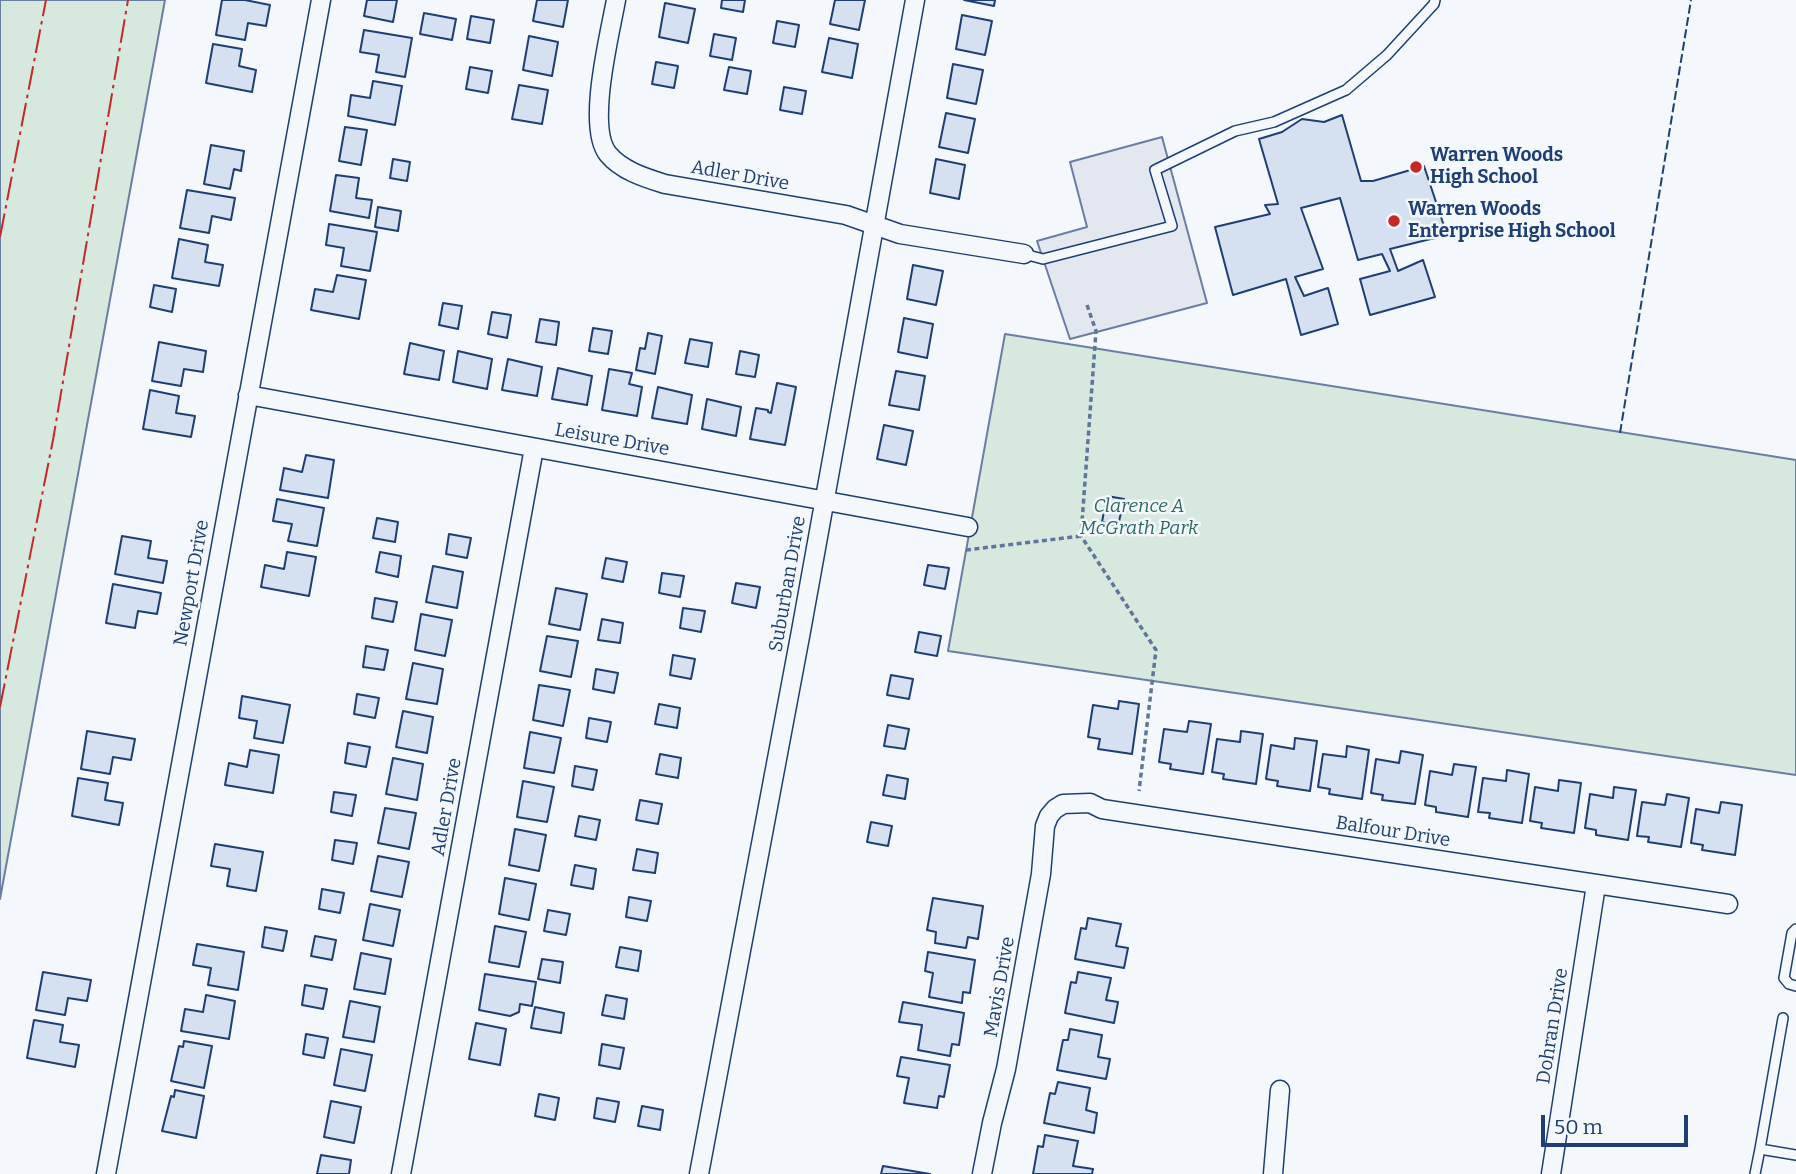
<!DOCTYPE html>
<style>
body{margin:0}
#map{position:relative;width:1796px;height:1174px;overflow:hidden;background:#f4f7fb;font-family:Bitter,serif}
canvas{display:block}
.scale{position:absolute;left:1541px;top:1115px;width:147px;height:32px;box-sizing:border-box;border:4px solid #1d3f73;border-top:0;padding-left:9px;font-size:21px;line-height:24px;white-space:nowrap;color:#1d3f73;-webkit-text-stroke:5px #f4f7fb;paint-order:stroke}
</style>
<div id="map">
<canvas width="1796" height="1174"></canvas>
<div class="scale">50 m</div>
</div>
<script>
const context = document.querySelector('canvas').getContext('2d');
context.lineJoin = 'round';
function fill(path, color) { context.fillStyle = color; context.fill(path, 'evenodd'); }
function trace(path, color, width, dash) { context.strokeStyle = color; context.lineWidth = width; context.lineCap = dash ? 'butt' : 'round'; context.setLineDash(dash || []); context.stroke(path); }
function write(font, color, halo, rows, align = 'center') {
  context.font = font + ' Bitter,serif'; context.lineWidth = 5; context.setLineDash([]); context.textBaseline = 'middle'; context.strokeStyle = halo; context.fillStyle = color; for (const [text, x, y, turn = 0] of rows) {
    context.save(); context.translate(x, y); context.rotate((+turn || 0) * Math.PI / 180); context.textAlign = isNaN(turn) ? turn : align; if (halo) context.strokeText(text, 0, 0); context.fillText(text, 0, 0); context.restore();
  }
}
const green = new Path2D(`
 M0 0H165L0 899Z
 M1005 334 1796 460V775L948 651Z`);
fill(green, '#d7e8df');
trace(green, '#687fa3', 2);
const parking = new Path2D(`
 M1162 137 1207 303 1070 339 1037 241 1087 227 1070 162Z`);
fill(parking, '#e3e8f0');
trace(parking, '#687fa3', 2);
const building = new Path2D(`
 M222 0H245L270 5 266 26 248 23 245 40 216 35Z
 M367 0H397L393 22 364 16Z
 M537 0H568L563 27 533 21Z
 M722 0H745L743 12 721 8Z
 M835 0H865L859 30 830 24Z
 M964 0H995L994 6Z
 M665 3 695 9 688 43 659 37Z
 M424 13 456 19 452 40 420 34Z
 M962 15 992 21 985 55 956 49Z
 M471 16 494 20 490 43 467 39Z
 M777 21 799 25 795 47 773 43Z
 M364 30 412 38 405 77 376 72 379 55 360 52Z
 M714 34 736 38 732 60 710 56Z
 M529 36 558 42 552 76 523 70Z
 M829 38 858 44 852 78 822 72Z
 M213 44 242 49 239 66 256 70 252 92 206 83Z
 M656 62 678 66 674 88 652 84Z
 M953 64 983 70 976 104 947 98Z
 M470 67 492 71 488 93 466 89Z
 M729 67 751 71 747 94 724 90Z
 M373 81 402 86 395 125 348 116 351 95 370 98Z
 M519 85 548 90 542 124 512 119Z
 M784 87 806 91 802 114 780 110Z
 M946 113 975 119 968 153 939 147Z
 M1342 115 1361 181H1373L1424 166 1447 235 1390 249 1398 271 1423 260 1435 297 1370 315 1360 279 1390 271 1382 254 1358 260 1340 198 1301 208 1323 269 1295 277 1304 296 1328 288 1338 324 1301 335 1286 279 1233 295 1215 227 1270 214 1265 205 1278 204 1259 139 1282 132 1302 119 1324 122Z
 M345 127 367 130 361 165 339 161Z
 M211 145 244 151 241 171 234 169 230 189 204 184Z
 M393 159 410 162 407 181 390 178Z
 M936 159 965 165 959 199 930 193Z
 M336 175 359 178 356 198 372 200 369 218 330 211Z
 M187 190 235 198 231 220 212 216 209 233 180 228Z
 M378 207 401 211 398 231 375 227Z
 M329 224 377 232 370 271 341 266 344 248 326 245Z
 M179 239 208 245 205 262 223 265 219 286 172 278Z
 M913 265 943 271 936 305 907 299Z
 M337 275 366 280 359 319 311 310 315 289 333 292Z
 M154 285 176 289 172 312 150 307Z
 M443 303 462 306 458 329 439 325Z
 M492 312 511 315 507 338 488 334Z
 M904 318 933 324 927 358 898 352Z
 M540 319 559 322 556 345 536 342Z
 M593 328 612 331 608 354 589 351Z
 M648 333 662 336 655 374 636 370 640 348 645 349Z
 M690 339 712 343 708 367 685 363Z
 M159 342 206 351 203 372 184 369 181 386 152 381Z
 M410 343 444 351 439 380 404 374Z
 M458 351 492 359 487 389 453 382Z
 M740 351 759 355 755 377 736 374Z
 M508 359 542 367 537 396 502 390Z
 M558 368 592 376 587 405 552 399Z
 M609 369 632 373 629 384 642 387 637 416 602 410Z
 M896 371 925 376 919 410 889 405Z
 M777 383 796 387 785 445 750 439 756 408 768 410V412L771 413Z
 M658 387 692 395 687 424 652 418Z
 M150 390 179 396 176 413 195 416 191 437 143 429Z
 M707 399 741 407 736 436 702 429Z
 M884 425 913 431 906 465 877 459Z
 M306 455 334 460 328 498 280 490 284 468 302 472Z
 M1107 496 1124 499 1118 526 1102 522Z
 M277 499 324 508 317 546 288 541 292 524 273 521Z
 M377 518 398 522 395 542 373 538Z
 M449 534 471 538 467 558 446 554Z
 M122 536 151 541 148 558 167 561 163 583 115 574Z
 M287 552 316 557 309 596 261 587 265 565 284 569Z
 M380 552 401 556 398 577 376 572Z
 M606 558 627 562 623 582 602 578Z
 M928 565 949 568 945 589 924 585Z
 M433 566 463 572 457 608 426 602Z
 M662 573 684 576 680 597 659 593Z
 M736 583 760 587 756 608 732 603Z
 M113 584 161 593 157 614 138 611 135 628 106 623Z
 M556 588 587 594 580 630 549 624Z
 M375 598 397 602 393 622 372 618Z
 M683 608 705 611 701 632 680 628Z
 M421 614 452 620 445 656 415 650Z
 M602 619 623 623 620 643 598 640Z
 M919 632 941 636 937 656 915 652Z
 M547 636 578 641 571 677 540 671Z
 M366 646 388 650 384 670 363 667Z
 M673 655 695 659 691 679 670 675Z
 M413 663 443 669 437 704 406 699Z
 M596 669 618 673 614 693 593 689Z
 M891 675 913 679 909 699 887 695Z
 M539 685 570 690 563 726 533 720Z
 M357 694 379 698 375 718 354 714Z
 M242 696 290 705 283 743 254 738 257 721 239 718Z
 M1119 701 1139 704 1132 754 1098 749 1100 739 1088 737 1093 705 1118 709Z
 M659 704 680 708 677 728 655 724Z
 M403 711 433 717 427 753 396 747Z
 M589 718 611 722 607 742 586 738Z
 M1189 721 1211 724 1203 774 1170 769 1171 764 1159 762 1164 729 1187 732Z
 M888 725 909 729 905 749 884 746Z
 M87 731 135 739 131 760 113 757 110 774 81 769Z
 M1241 731 1263 734 1256 784 1223 779 1224 774 1212 772 1217 739 1240 742Z
 M530 732 561 738 554 773 524 768Z
 M1295 738 1317 741 1310 791 1277 786 1278 781 1266 779 1271 745 1294 749Z
 M348 743 370 747 366 767 345 763Z
 M1347 746 1369 750 1362 799 1329 794 1330 789 1318 787 1323 754 1346 757Z
 M250 750 279 755 273 793 225 785 229 763 247 767Z
 M1401 751 1423 755 1415 804 1382 800 1383 795 1371 793 1376 759 1399 763Z
 M660 754 681 758 678 778 656 774Z
 M393 758 423 764 417 800 386 794Z
 M1454 764 1476 767 1468 817 1436 812V807L1425 805 1430 771 1452 775Z
 M575 766 597 770 593 790 572 786Z
 M1507 770 1529 774 1522 823 1489 818 1490 813 1478 812 1483 778 1506 781Z
 M887 775 908 779 905 799 883 795Z
 M78 778 108 783 105 800 123 803 119 825 72 816Z
 M1559 780 1581 783 1574 833 1541 828 1542 823 1530 821 1535 787 1558 791Z
 M523 781 554 787 547 822 517 817Z
 M1614 787 1636 790 1628 840 1596 835V830L1585 828 1590 794 1613 798Z
 M334 792 356 795 352 816 331 812Z
 M1667 794 1689 798 1681 847 1648 842 1649 837 1637 836 1642 802 1665 805Z
 M640 800 662 804 658 824 636 820Z
 M1721 802 1742 805 1735 855 1702 850 1703 845 1691 843 1696 809 1719 813Z
 M385 808 416 813 409 849 378 843Z
 M579 816 600 820 596 840 575 836Z
 M871 822 892 826 888 846 867 842Z
 M515 829 546 835 539 871 509 865Z
 M335 840 357 843 353 864 332 860Z
 M215 844 263 852 256 891 227 886 230 869 211 866Z
 M637 849 658 853 655 873 633 870Z
 M378 856 409 862 402 897 371 891Z
 M575 865 596 869 593 889 571 885Z
 M505 878 536 884 529 920 499 914Z
 M322 889 344 893 340 913 319 909Z
 M629 897 651 901 647 921 626 917Z
 M933 898 983 906 978 939 968 937 966 948 935 943 936 932 927 930Z
 M370 904 400 910 393 946 363 940Z
 M548 910 570 914 566 935 544 931Z
 M1088 918 1121 924 1116 946 1128 948 1124 968 1075 959 1081 928 1086 929Z
 M495 926 526 932 519 967 489 962Z
 M265 927 287 931 283 951 262 947Z
 M315 936 336 940 332 960 311 956Z
 M197 944 244 952 238 990 208 985 211 968 193 965Z
 M620 947 641 951 638 971 616 967Z
 M928 952 975 960 970 993 963 992 962 1003 929 997 933 973 925 971Z
 M361 953 391 959 385 994 354 989Z
 M542 959 563 962 560 983 538 979Z
 M43 972 91 980 87 1001 68 998 65 1015 36 1010Z
 M1078 972 1111 978 1106 1000 1118 1002 1114 1023 1065 1013 1071 982 1076 983Z
 M485 974 536 982 532 1006 520 1004 519 1012 510 1016 479 1010Z
 M305 985 327 989 323 1009 302 1005Z
 M206 995 235 1001 229 1039 181 1031 185 1009 203 1012Z
 M606 995 627 999 624 1019 602 1015Z
 M350 1001 380 1007 374 1042 343 1037Z
 M903 1002 964 1013 959 1045 952 1044 950 1056 918 1050 922 1025 899 1022Z
 M535 1007 564 1013 561 1033 531 1028Z
 M34 1020 63 1025 60 1042 79 1045 75 1067 27 1058Z
 M476 1023 506 1029 500 1065 469 1059Z
 M1070 1029 1102 1035 1098 1057 1110 1059 1106 1079 1057 1070 1063 1040H1068Z
 M306 1034 328 1038 324 1058 303 1054Z
 M184 1041 212 1046 204 1088 171 1081 179 1046 183 1047Z
 M602 1044 624 1048 620 1069 599 1065Z
 M341 1049 372 1055 365 1091 334 1085Z
 M901 1057 950 1065 944 1097 939 1096 937 1108 904 1103 909 1078 897 1076Z
 M1058 1082 1090 1088 1086 1110 1097 1113 1094 1133 1044 1123 1050 1093 1055 1094Z
 M175 1090 204 1096 196 1138 162 1131 171 1096 174 1097Z
 M539 1094 559 1098 555 1120 535 1116Z
 M597 1098 619 1102 615 1122 594 1118Z
 M331 1101 361 1107 354 1143 324 1137Z
 M642 1106 663 1110 660 1130 638 1126Z
 M1045 1135 1078 1141 1073 1166 1093 1169 1092 1174H1033L1038 1146 1043 1147Z
 M321 1155 351 1160 349 1174H317Z
 M883 1166 930 1174H881Z`);
fill(building, '#d5e0f0');
trace(building, '#1d3f73', 2);
const lane = new Path2D(`
 M1024 254 1043 259 1172 226 1155 170 1235 131 1274 122 1346 90 1387 55 1434 4 1435 0
 M1796 929 1792 933 1784 978 1789 984 1796 986
 M1783 1018 1760 1149 1796 1155
 M1755 1174 1760 1149`);
const street = new Path2D(`
 M616 0C610 34 586 127 608 154 622 171 646 178 665 184L846 215 900 234 1024 254
 M248 395 968 527
 M106 1174 321 0
 M401 1174 534 448
 M699 1174 801 631 915 0
 M982 1174 992 1123 1006 1069 1041 874 1045 826 1049 816 1055 809 1063 804 1090 803 1102 809 1728 904
 M1273 1174 1280 1090
 M1551 1174 1596 885`);
trace(lane, '#1d3f73', 12);
trace(street, '#1d3f73', 21);
trace(new Path2D(`
 M1087 305 1096 331 1081 536 1156 650 1139 791
 M966 550 1081 536`), '#5e769c', 3.5, [5, 3.5]);
trace(lane, '#f4f7fb', 9);
trace(street, '#f4f7fb', 18);
trace(new Path2D(`
 M1620 433 1691 0`), '#1d3f73', 2, [9, 3.5]);
trace(new Path2D(`
 M0 237 46 0
 M0 707 53 440 128 0`), '#c62828', 2, [24, 5, 3.5, 5]);
for (const [x, y, r, color] of [
 [1416,167,7,"#c62828"],
 [1394,221,7,"#c62828"]
]) { const dot = new Path2D(); dot.arc(x, y, r, 0, 2 * Math.PI); context.fillStyle = color; context.fill(dot); trace(dot, '#f4f7fb', 2.5); }
write('bold 19px', '#1d3f73', '#f4f7fb', [
 ["Warren Woods",1430,156],
 ["High School",1430,178],
 ["Warren Woods",1408,210],
 ["Enterprise High School",1408,232]
], 'left');
write('19px', '#1d3f73', '#f4f7fb', [
 ["Adler Drive",740,176,10],
 ["Leisure Drive",612,440,10],
 ["Newport Drive",192,583,-80],
 ["Suburban Drive",788,584,-80],
 ["Adler Drive",447,807,-80],
 ["Balfour Drive",1393,832,9],
 ["Mavis Drive",1000,987,-80],
 ["Dohran Drive",1553,1026,-81]
]);
write('italic 19px', '#2c6c60', '#f4f7fb', [
 ["Clarence A",1139,507],
 ["McGrath Park",1139,529]
]);
</script>
